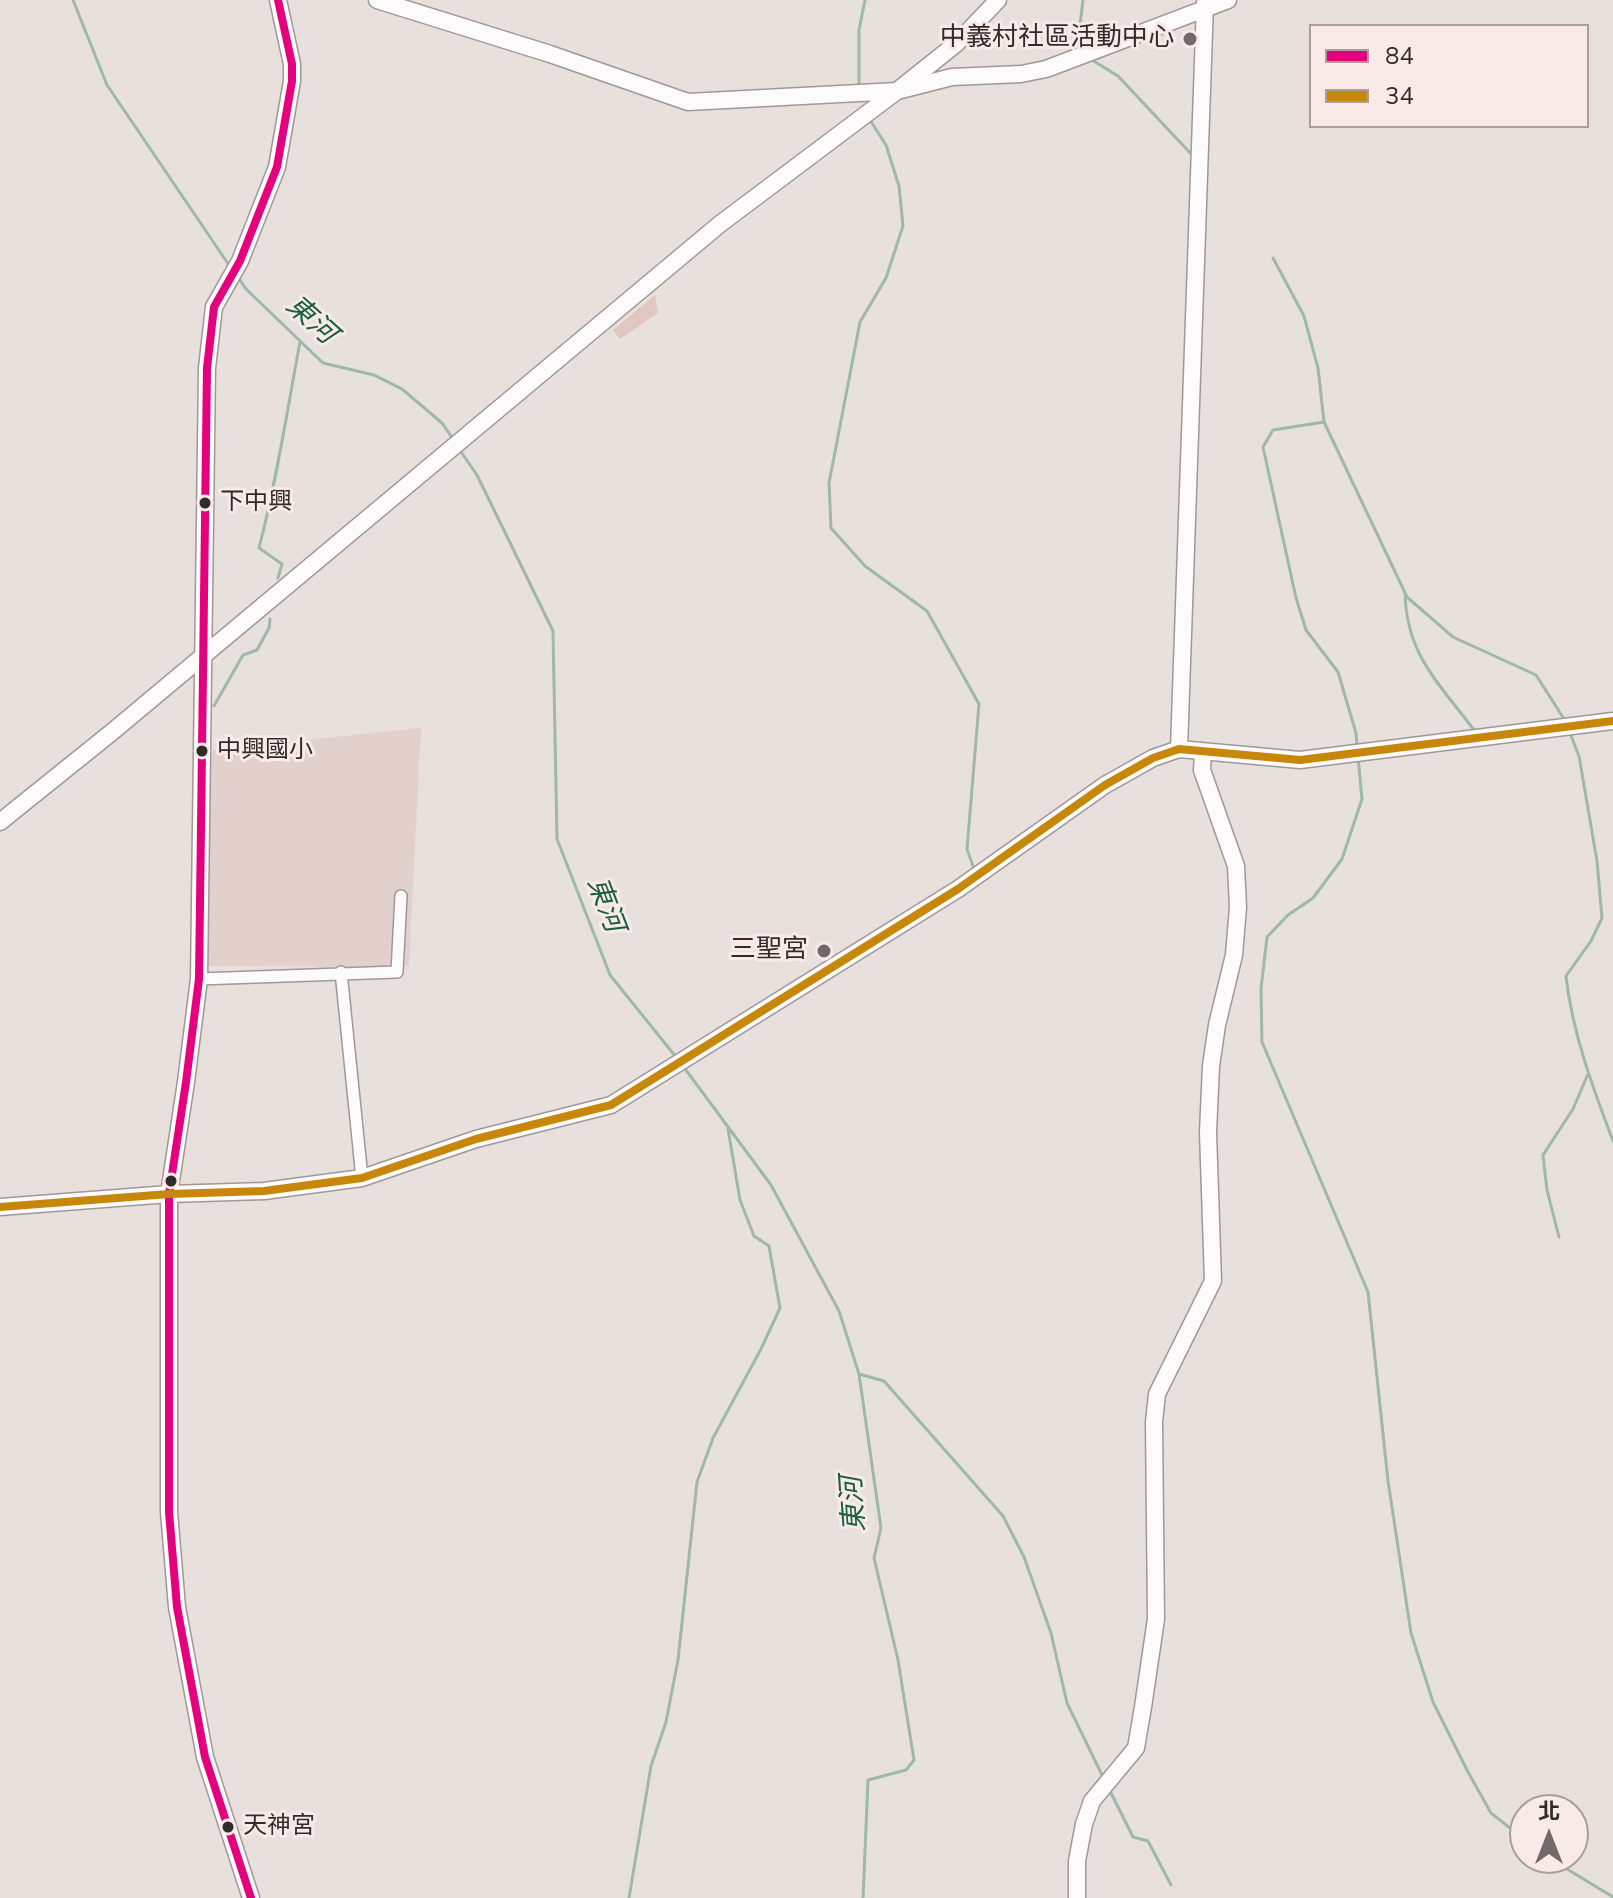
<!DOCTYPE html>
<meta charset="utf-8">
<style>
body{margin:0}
#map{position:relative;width:1613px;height:1898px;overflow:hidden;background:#e8e0dd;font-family:"Nunito Sans","Noto Sans TC",sans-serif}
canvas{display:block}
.legend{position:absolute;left:1309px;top:24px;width:280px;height:104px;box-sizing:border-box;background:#f9eae7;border:2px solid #a99e9b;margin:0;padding:10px 14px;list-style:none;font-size:24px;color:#312b2a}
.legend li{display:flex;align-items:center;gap:16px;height:40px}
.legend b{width:40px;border:2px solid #a99e9b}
.north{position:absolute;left:1509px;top:1794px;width:80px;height:80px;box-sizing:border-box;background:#f9eae7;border:2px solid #a99e9b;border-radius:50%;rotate:0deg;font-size:22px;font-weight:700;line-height:32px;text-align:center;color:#312b2a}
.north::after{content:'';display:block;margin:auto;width:28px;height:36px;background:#716a69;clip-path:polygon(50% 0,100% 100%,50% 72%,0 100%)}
</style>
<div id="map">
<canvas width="1613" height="1898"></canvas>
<ul class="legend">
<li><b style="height:10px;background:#e5007d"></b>84</li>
<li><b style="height:10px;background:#c6870a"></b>34</li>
</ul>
<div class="north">北</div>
</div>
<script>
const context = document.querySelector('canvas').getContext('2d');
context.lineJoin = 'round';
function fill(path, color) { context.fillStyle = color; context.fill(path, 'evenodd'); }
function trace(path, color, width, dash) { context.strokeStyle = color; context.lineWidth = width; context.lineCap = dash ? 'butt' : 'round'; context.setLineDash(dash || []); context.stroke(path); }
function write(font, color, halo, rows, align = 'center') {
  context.font = font + ' "Nunito Sans","Noto Sans TC",sans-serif'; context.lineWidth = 6; context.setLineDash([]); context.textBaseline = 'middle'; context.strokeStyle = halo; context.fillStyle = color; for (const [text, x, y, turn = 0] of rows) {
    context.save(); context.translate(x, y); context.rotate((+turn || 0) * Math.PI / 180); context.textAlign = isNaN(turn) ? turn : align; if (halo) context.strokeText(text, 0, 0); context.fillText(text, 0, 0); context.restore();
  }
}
fill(new Path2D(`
 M421 728 409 967 209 966 210 750Z`), '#e1d0cc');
fill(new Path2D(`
 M655 295 658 313 620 339 613 330Z`), '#e1c7c2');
trace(new Path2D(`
 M73 0 107 85 231 268
 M1083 0 1080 25 1088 49
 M1092 60 1118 76 1193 156
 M859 88V30L865 0
 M870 120 886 145 899 186 903 226 886 278 860 322 829 483 831 528 865 566 927 611 979 704 967 849 973 866
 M1273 258 1304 316 1318 368 1324 422 1407 597 1453 637 1536 675 1566 722
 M238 277 246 289 323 363 374 375 402 389 442 423 453 439
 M1324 422 1273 430 1263 447 1296 598 1306 630 1338 672 1356 733 1357 745
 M459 449 477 475 553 631 557 839 610 975 676 1057
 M278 578 282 564 259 548C277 479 287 411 300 342
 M1405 594C1407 656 1439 683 1474 730
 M214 706 243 655 257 650 269 628 270 619
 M1570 733 1579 756 1597 861 1602 918 1591 941 1566 976C1572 1032 1593 1088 1613 1141
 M1358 757 1362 799 1342 859 1313 898 1288 915 1267 937 1261 989 1262 1042 1368 1292 1388 1481 1411 1633 1433 1702 1468 1772 1491 1813 1525 1840
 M683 1066 771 1185 839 1311 859 1374 881 1528 874 1558 898 1660 914 1760 906 1770 868 1780 863 1898
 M1559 1237 1547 1190 1543 1155 1573 1109 1588 1074
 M859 1374 884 1381 1003 1516 1024 1557 1051 1633 1067 1703 1103 1777
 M1110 1791 1133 1837 1148 1841 1171 1885
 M1549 1858 1613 1897
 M629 1898 651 1766 666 1722 678 1660 697 1482 713 1438 761 1349 780 1308 769 1246 754 1236 740 1200 728 1129`), '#9eb9a8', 3);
const street = new Path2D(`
 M341 972 362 1178
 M199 979 397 972 401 896`);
const secondary = new Path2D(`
 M377 0 550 54 688 102 897 91 952 77 1021 74 1046 69 1228 0
 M1179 749 1205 3
 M0 822 112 732 720 224 897 91 957 43 998 0
 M0 1207 169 1194 264 1191 362 1178 476 1139 611 1105 958 889 1105 785 1153 758 1179 749 1300 760 1613 721
 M251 1898 205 1757 177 1607 169 1512V1194L186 1082 199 979 207 368 214 307 240 261 277 167 292 81V64L278 0
 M1077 1898V1861L1084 1824 1092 1801 1136 1748 1143 1707 1156 1619 1154 1422 1157 1394 1213 1281 1208 1132 1211 1066 1217 1025 1234 955 1238 907 1236 866 1202 770 1203 752`);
trace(street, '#9f9897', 14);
trace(secondary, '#9f9897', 19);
trace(street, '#fcfafa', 11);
trace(secondary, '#fcfafa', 16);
trace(new Path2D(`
 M251 1898 205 1757 177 1607 169 1512V1194L186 1082 199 979 207 368 214 307 240 261 277 167 292 81V64L278 0`), '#e5007d', 8);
trace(new Path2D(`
 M0 1207 169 1194 264 1191 362 1178 476 1139 611 1105 958 889 1105 785 1153 758 1179 749 1300 760 1613 721`), '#c6870a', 8);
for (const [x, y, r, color] of [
 [1190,39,8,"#716a69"],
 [205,503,7,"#312b2a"],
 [202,751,7,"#312b2a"],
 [824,951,8,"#716a69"],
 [171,1181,7,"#312b2a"],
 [228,1827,7,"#312b2a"]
]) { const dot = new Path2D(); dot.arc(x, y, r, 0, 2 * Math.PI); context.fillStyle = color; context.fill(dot); trace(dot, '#f9eae7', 3); }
write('24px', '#312b2a', '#f9eae7', [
 ["下中興",220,503],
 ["中興國小",217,751],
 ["天神宮",243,1827]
], 'left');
write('26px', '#312b2a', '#f9eae7', [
 ["中義村社區活動中心",1174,39],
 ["三聖宮",808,951]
], 'right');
write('italic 28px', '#175f41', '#f9eae7', [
 ["東河",310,321,42],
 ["東河",604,905,69],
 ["東河",855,1504,-94]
]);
</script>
